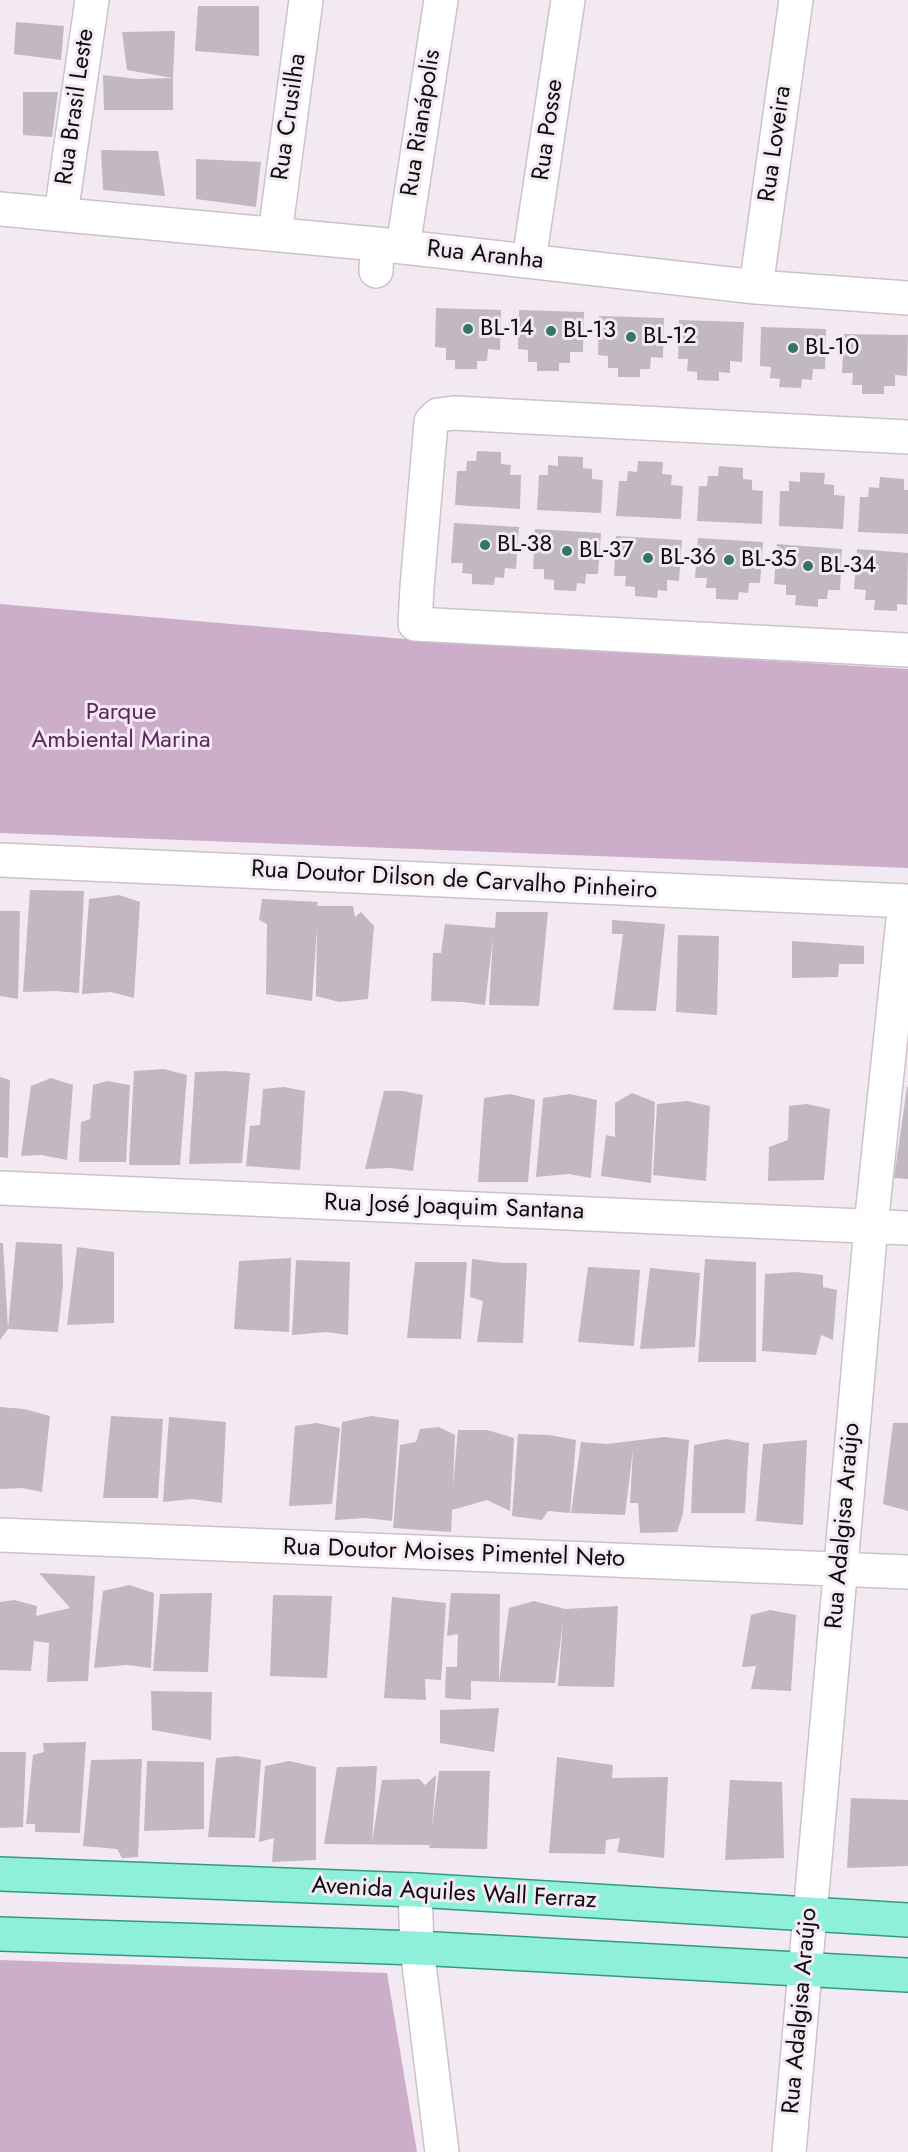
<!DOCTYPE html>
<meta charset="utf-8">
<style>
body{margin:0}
canvas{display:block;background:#f3e9f2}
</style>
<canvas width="908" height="2152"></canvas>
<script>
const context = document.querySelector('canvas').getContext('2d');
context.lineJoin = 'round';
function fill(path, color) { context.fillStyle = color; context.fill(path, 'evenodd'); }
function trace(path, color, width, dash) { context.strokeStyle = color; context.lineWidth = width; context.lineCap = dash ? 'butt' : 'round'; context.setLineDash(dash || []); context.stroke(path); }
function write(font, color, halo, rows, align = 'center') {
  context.font = font + ' Jost,sans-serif'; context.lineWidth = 6; context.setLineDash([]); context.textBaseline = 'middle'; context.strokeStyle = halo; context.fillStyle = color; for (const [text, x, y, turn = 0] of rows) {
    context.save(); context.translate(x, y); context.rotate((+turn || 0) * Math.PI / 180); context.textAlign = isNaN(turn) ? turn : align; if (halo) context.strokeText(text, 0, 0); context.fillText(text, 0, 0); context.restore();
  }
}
fill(new Path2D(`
 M0 604 405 639 908 669V868L0 833Z
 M0 1960 387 1973 417 2152H0Z`), '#ccaecb');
fill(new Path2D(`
 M198 6H259V56L195 51Z
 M16 22 64 26 61 60 14 54Z
 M175 31 173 78 127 70 122 32Z
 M103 75 138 79 173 78V110H104Z
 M23 92H58L52 137 23 135Z
 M101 150 158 151 165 196 103 190Z
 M196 159 261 162 256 207 196 199Z
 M436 308 501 310 500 350 488 349 487 361H477V369H455V360H446V348L435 347Z
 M519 310 584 312 583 352H570V363H559V371H537V362H528V350L518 349Z
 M599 316 664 318 663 358 651 357 650 369H640V377H618V368H608V356L598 355Z
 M679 320 744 322 742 362 730 361V373L719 372V381L697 380V372L687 371 688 359H678Z
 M761 327 826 329 825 369H813L812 380 802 379 801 388 779 387 780 379 770 378 771 367 760 366Z
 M844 334 908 335 907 376 895 375V386H884V394H862V385H852L853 373H842Z
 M477 451 501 452V464L511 465 510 475H521L520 509 455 505 457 471H466L467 461H476Z
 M558 456 583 457V468L592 469V479L603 480 601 513 537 510 539 475H548V465L558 466Z
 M638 461 663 462 662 474 672 475 671 485 683 486 681 519 616 516 619 481H627L628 471 637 472Z
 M719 466 743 468V479L752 480V490L763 491 762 524 697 521 699 486H707L708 476H718Z
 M800 472 825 473 824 484 834 485V495L845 496 843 529 779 526 780 491H789V481L800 482Z
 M880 477 904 479V490H908V534L858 532 860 497H868L869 487 879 488Z
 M454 523 519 527 516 569 505 568 504 578 495 577 494 585 472 584V574L462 573 463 563H451Z
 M535 529 601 533 598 574H586L585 584 577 583 576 591 554 590V580L544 579V569H533Z
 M616 536 682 540 679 581 667 580V591L658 590 657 598 635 596V587L625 586 626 576H614Z
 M698 538 763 542 760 583H749L748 593 739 592 738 600 716 599V588H706L707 578H695Z
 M777 544 842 549 840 590H828L827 599H818V607L795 605 796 595H786V585L774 584Z
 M857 549 908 553 907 605 897 604V611L874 610 875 600H865L866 590 854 589Z
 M30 890 84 891 79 993 56 991 23 992Z
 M119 895 140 902 134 998 111 992 82 994 89 899Z
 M262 899 318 902 317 906H353L355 917 361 912 374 926 368 999 339 1002 316 996 317 927 312 1001 266 994 267 924 259 920Z
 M0 911H20L18 999 0 996Z
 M496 912H548L539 1006 489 1005 493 937 485 1005 462 1002 431 1001 433 953H441L445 924 495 928Z
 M612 920 665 924 656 1011 613 1010 623 934H612Z
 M678 935 719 936 717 1015 676 1012Z
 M792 941 864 946V964H839L838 977 792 978Z
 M164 1069 187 1075 180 1165H129L134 1071Z
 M225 1071 250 1073 242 1163 189 1164 195 1072Z
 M0 1077 10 1080 8 1158 0 1157Z
 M51 1078 73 1085 67 1160 41 1155 21 1156 31 1086Z
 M107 1081 130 1085 126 1162H79L81 1122 90 1119 93 1085Z
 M284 1087 305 1091 300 1170 246 1166 250 1126 260 1125 263 1089Z
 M907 1087H908V1179L894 1178Z
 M384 1091H403L423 1095 413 1171 391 1168 365 1169Z
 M632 1093 655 1102 651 1183 601 1176 606 1135 615 1137V1103Z
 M510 1094 535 1100 528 1182H478L484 1098Z
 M570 1094 597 1100 591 1178 569 1174 536 1177 543 1098Z
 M687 1101 710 1106 706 1181 653 1175 657 1104Z
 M807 1104 830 1109 824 1180 768 1181 769 1147 788 1140 789 1106Z
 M16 1242 62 1244 63 1285 58 1332 8 1329Z
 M0 1243H3L8 1329 0 1340Z
 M77 1247 114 1252V1323L67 1325Z
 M291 1258 289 1332 234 1329 239 1261Z
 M472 1259 503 1263H527L523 1343 477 1342 483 1301 470 1297Z
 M705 1259 756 1262V1362H698Z
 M296 1260 350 1262 348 1335 326 1332 292 1335Z
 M415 1262H467L461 1339 407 1338Z
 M588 1267 640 1270 634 1346 578 1342Z
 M650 1268 700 1273 695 1347 640 1349Z
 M796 1272 823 1275V1287L837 1290 833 1340 821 1335 816 1355 762 1351 765 1274Z
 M0 1407 24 1409 50 1416 42 1492 22 1488 0 1489Z
 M111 1416 163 1419 158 1498H103Z
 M371 1416 399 1420 392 1521 366 1518 335 1520 342 1422Z
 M169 1417 226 1422 222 1503 192 1499 163 1502Z
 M317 1423 340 1428 332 1504 289 1506 295 1426Z
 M893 1423H908V1511L883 1504Z
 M439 1427 455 1435 453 1487 458 1430H487L514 1438 510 1511 487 1500 452 1510 451 1532 393 1528 400 1445 416 1442 420 1429Z
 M518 1434 549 1435 576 1440 570 1513 548 1511 542 1520 512 1516Z
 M664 1437 689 1440 683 1514 677 1532 640 1533 638 1503H630L633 1449 625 1515 571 1513 581 1442 607 1444Z
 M726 1439 749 1443 745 1513H691L694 1445Z
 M807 1440 803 1525 756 1521 763 1444Z
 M39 1573 95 1576 88 1681 47 1682 49 1643 34 1641 31 1671 0 1670V1602L14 1600 37 1606 36 1616 70 1608Z
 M129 1585 154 1593 151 1668 126 1665 94 1668 103 1591Z
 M212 1593 208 1672 153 1671 160 1594Z
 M451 1593 500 1594 499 1682 471 1681V1700L445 1698 446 1667H457L458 1634 447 1636Z
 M273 1595 332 1596 327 1678 270 1676Z
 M392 1597 446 1603 441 1680 425 1679 426 1700 384 1698Z
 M534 1601 565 1609 618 1606 614 1687 558 1686 563 1622 555 1683 499 1682 509 1608Z
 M770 1610 796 1615 791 1691 751 1689 756 1666 742 1667 751 1615Z
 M151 1691 212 1692 211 1740 152 1730Z
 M499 1708 494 1752 440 1743V1710Z
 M86 1742 80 1833 35 1832V1824H26L33 1755 44 1752 43 1743Z
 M0 1752H26L23 1827 0 1828Z
 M237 1756 261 1760 255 1838 208 1837 216 1758Z
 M557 1757 613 1765 612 1778 668 1777 664 1858 617 1852 620 1838 606 1840 605 1854 549 1853Z
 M142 1759 138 1857 122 1858 117 1849 83 1846 91 1760Z
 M147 1761 204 1762V1829L144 1831Z
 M289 1761 316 1767V1860L272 1862 274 1838 259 1842 265 1766Z
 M377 1766 372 1842 382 1780 419 1779 425 1785 436 1775 432 1828 439 1771H490L487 1849 429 1848 430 1845 324 1844 337 1767Z
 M730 1780 782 1782 784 1858 725 1860Z
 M851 1798 908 1800V1866L847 1868Z`), '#c1b8c1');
const minor = new Path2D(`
 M0 209 377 244 756 287 908 298
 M61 214 92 0
 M275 234 306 0
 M403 247 441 0
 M529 260 568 0
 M376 271 377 244
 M756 287 796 0
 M908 437 454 413 438 415 431 422 417 587 415 624 908 650
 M0 860 908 901
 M0 1188 908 1228
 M0 1535 908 1572
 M415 1890 417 1948 442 2152
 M789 2152 871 1226 905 901`);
const major = new Path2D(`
 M0 1874 415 1890 908 1920
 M0 1934 417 1948 908 1975`);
trace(minor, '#cbc2cb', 36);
trace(major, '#319a83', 36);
trace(minor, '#fff', 33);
trace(major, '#8ef0da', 33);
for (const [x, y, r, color] of [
 [468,329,6,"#347564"],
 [551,331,6,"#347564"],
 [631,337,6,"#347564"],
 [793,348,6,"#347564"],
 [485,545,6,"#347564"],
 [567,551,6,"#347564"],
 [648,558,6,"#347564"],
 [729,560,6,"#347564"],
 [808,566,6,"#347564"]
]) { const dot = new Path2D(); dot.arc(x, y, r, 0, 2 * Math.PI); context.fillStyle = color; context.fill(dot); trace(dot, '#f3e9f2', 2); }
write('24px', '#0f0c0f', '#f3e9f2', [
 ["Rua Brasil Leste",76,107,-82],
 ["Rua Crusilha",290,117,-82],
 ["Rua Rianápolis",422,123,-81],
 ["Rua Posse",549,130,-82],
 ["Rua Loveira",776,144,-82],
 ["Rua Aranha",485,256,6],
 ["Rua Doutor Dilson de Carvalho Pinheiro",454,881,3],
 ["Rua José Joaquim Santana",454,1208,2],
 ["Rua Adalgisa Araújo",844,1526,-85],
 ["Rua Doutor Moises Pimentel Neto",454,1554,2],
 ["Avenida Aquiles Wall Ferraz",454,1894,3],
 ["Rua Adalgisa Araújo",801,2011,-85]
]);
write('24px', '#0f0c0f', '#f3e9f2', [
 ["BL-14",480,329],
 ["BL-13",563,331],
 ["BL-12",643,337],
 ["BL-10",805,348],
 ["BL-38",497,545],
 ["BL-37",579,551],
 ["BL-36",660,558],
 ["BL-35",741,560],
 ["BL-34",820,566]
], 'left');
write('24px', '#5b275b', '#f3e9f2', [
 ["Parque",121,713],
 ["Ambiental Marina",121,741]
]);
</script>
